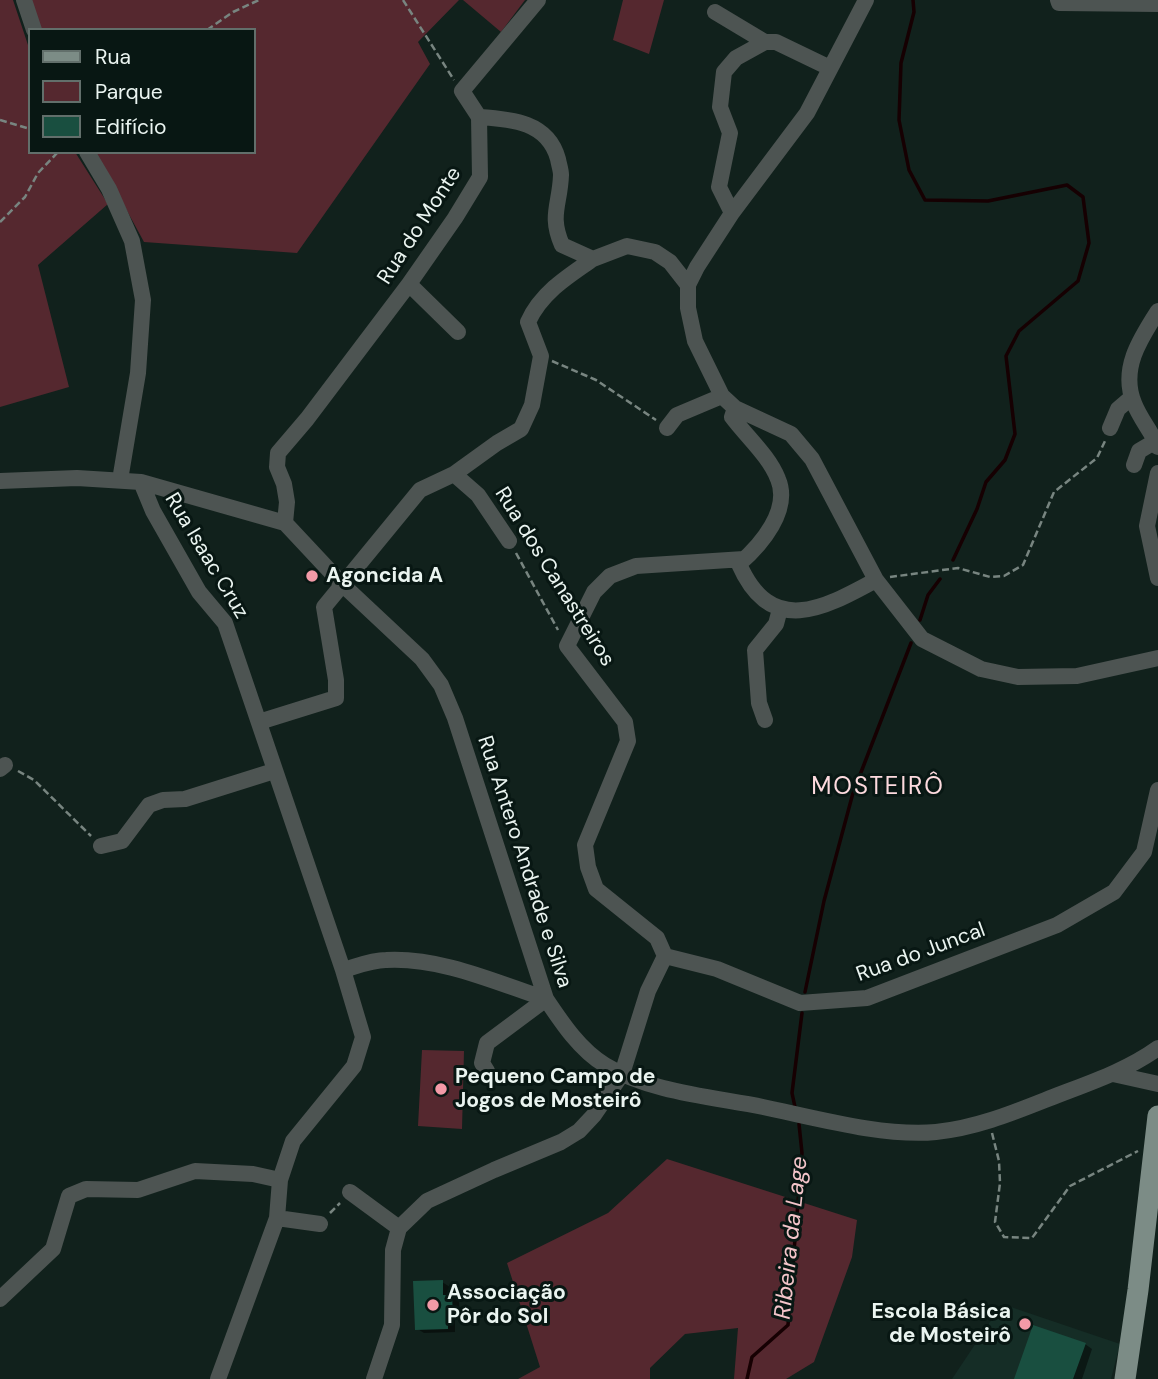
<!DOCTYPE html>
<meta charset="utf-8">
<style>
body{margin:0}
#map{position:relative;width:1158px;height:1379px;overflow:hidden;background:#11211c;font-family:"DM Sans",sans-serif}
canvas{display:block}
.legend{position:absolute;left:28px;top:28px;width:228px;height:126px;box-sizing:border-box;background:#081713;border:2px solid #626f6b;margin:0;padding:9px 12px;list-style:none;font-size:21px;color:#eaf4f0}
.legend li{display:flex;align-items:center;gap:14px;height:35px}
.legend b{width:35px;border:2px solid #626f6b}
</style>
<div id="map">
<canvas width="1158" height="1379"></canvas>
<ul class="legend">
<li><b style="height:9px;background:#7c8c86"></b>Rua</li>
<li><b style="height:19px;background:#55282f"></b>Parque</li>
<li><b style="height:19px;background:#194f40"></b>Edifício</li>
</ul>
</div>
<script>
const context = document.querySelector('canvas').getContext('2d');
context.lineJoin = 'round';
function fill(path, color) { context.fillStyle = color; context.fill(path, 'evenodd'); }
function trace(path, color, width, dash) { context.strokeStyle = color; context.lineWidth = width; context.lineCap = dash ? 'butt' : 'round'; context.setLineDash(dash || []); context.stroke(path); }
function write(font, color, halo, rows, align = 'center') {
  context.font = font + ' "DM Sans",sans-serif'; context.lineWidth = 6; context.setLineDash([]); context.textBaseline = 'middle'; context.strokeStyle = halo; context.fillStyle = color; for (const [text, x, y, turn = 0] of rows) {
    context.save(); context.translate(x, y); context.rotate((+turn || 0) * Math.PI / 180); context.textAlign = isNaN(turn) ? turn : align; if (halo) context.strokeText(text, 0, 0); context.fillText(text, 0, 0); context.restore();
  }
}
fill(new Path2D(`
 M1002 1304 1120 1344 1111 1379H952Z`), '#152d26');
fill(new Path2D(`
 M0 0H13L30 51V152H75L108 204 38 265 69 387 0 407Z
 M29 0H459L418 42 430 64 297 253 144 242 95 152H254V30H40Z
 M463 0H525L501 32Z
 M623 0H664L649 54 613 40Z
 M422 1050 464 1051 462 1129 418 1126Z
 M667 1159 857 1220 852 1257 814 1362 786 1379H734L738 1328 685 1334 650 1368V1379H518L540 1367 507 1263 608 1213Z`), '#55282f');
fill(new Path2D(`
 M442 1282 450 1287V1296L459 1301 460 1319H455V1332L424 1333 416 1328Z
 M1085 1344 1092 1349 1082 1379H1016Z`), '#0007');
trace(new Path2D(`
 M913 0 914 12 901 63 899 120 909 170 925 200 988 201 1067 185 1083 197 1089 243 1078 281 1019 331 1006 356 1015 434 1005 460 986 482 977 509 953 560
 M920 620 928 595 940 579
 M805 992 824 901 853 793 911 643
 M795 1107 792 1093 802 1013
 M747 1379 752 1357 788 1325 802 1153 799 1124`), '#160002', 3.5);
fill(new Path2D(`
 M443 1280V1295H452L453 1316H448V1329L415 1330 413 1281Z
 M1033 1325 1086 1343 1073 1379H1014Z`), '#194f40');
trace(new Path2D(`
 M403 0 454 80
 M207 30 233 12 259 0
 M0 120 30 129
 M0 222 25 197 38 173 58 152
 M552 361 596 380 656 420
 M516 553 558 630
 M890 577 958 568 990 577 1004 576 1023 565 1054 492 1097 458 1105 441
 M18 771 34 780 91 836
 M992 1133 999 1161 1000 1183 995 1222 1004 1237 1032 1238 1070 1186 1138 1151
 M330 1213 340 1203`), '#788580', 2.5, [7, 3.5]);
trace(new Path2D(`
 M24 0 34 30
 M866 0 807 113 732 213 697 267 688 285V308L695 341 722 396 735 408 791 434 812 459 876 580 922 639 981 669 1018 677 1077 676 1158 658
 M1058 0 1059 3 1158 4
 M715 12 765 42
 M479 117C512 119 548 122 558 159 559 165 561 170 561 175 560 205 549 215 562 245L593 259 627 246 655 252 670 262 688 285
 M479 117 462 91 538 0
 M87 152 109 189 132 241 143 300 138 373 120 480
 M732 213 719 187 730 133 720 107 724 72 736 58 765 42H776L830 68
 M409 284 458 332
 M1158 311C1140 339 1120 369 1134 403 1140 419 1152 432 1158 447
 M735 408 732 417C747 437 769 456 778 479 791 510 761 545 739 564 771 637 823 609 876 580
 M667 428 677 415 722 396
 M1110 428 1118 409 1132 397
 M1134 465 1139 451 1156 441
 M1158 473 1147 526 1158 578
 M454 474 478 495 509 541
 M0 481 77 478 141 482 285 523 343 585 422 659 441 685 455 718 546 999C562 1023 580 1050 605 1065 649 1092 713 1097 763 1107 816 1118 884 1137 936 1132 977 1128 1015 1112 1053 1097 1089 1083 1126 1071 1158 1048
 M141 482 153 511 199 592 225 623 343 970 363 1037 354 1066 293 1141 280 1180 277 1218 218 1379
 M285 523 287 502 284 484 277 467 278 453 307 419 409 284 455 218 480 177 479 117
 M765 720 759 703 755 650 776 624 780 609
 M259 722 336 698V680L324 607 420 490 454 474 497 443 521 429 532 405 541 356 528 322C541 293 568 276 593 259
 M0 769 5 765
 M101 846 122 841 149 805 163 800 185 799 274 771
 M665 956 717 969 800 1003 867 998 1057 925 1114 892 1144 852 1158 790
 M665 956 657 938 596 889 588 867 585 845 628 741 625 722 567 646 594 592 610 576 636 566 744 559
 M343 970C357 966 372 960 386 960 440 957 495 982 546 999
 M487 1071 482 1063 487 1043 546 999
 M1113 1074 1158 1084
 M350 1192 399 1228
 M277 1218 320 1224
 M0 1299 53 1249 69 1196 86 1189 138 1190 195 1171 253 1174 280 1180
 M374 1379 392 1325 393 1250 399 1228 427 1201 494 1170 561 1142 579 1131 594 1115 622 1074 648 991 665 956`), '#4d5452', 16);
trace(new Path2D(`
 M1125 1379 1138 1290 1158 1116`), '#7c8c86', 21);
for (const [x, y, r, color] of [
 [312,576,7,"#f39aa7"],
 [441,1089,7,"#f39aa7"],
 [433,1305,7,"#f39aa7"],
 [1025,1324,7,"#f39aa7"]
]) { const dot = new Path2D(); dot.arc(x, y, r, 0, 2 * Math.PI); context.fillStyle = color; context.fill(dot); trace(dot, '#081713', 2.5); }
write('21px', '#eaf4f0', '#081713', [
 ["Rua do Monte",420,226,-57],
 ["Rua Isaac Cruz",206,556,59],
 ["Rua dos Canastreiros",554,577,58],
 ["Rua Antero Andrade e Silva",524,862,72],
 ["Rua do Juncal",921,953,-20]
]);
write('bold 21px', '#eaf4f0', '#081713', [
 ["Agoncida A",326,576],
 ["Pequeno Campo de",455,1077],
 ["Jogos de Mosteirô",455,1101],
 ["Associação",447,1293],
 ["Pôr do Sol",447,1317],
 ["Escola Básica",1011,1312,"right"],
 ["de Mosteirô",1011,1336,"right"]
], 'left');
write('italic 23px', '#f4c5ca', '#081713', [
 ["Ribeira da Lage",792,1238,-84]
]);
context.letterSpacing = '2px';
write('24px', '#fddade', '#081713', [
 ["MOSTEIRÔ",878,788]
]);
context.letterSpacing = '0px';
</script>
